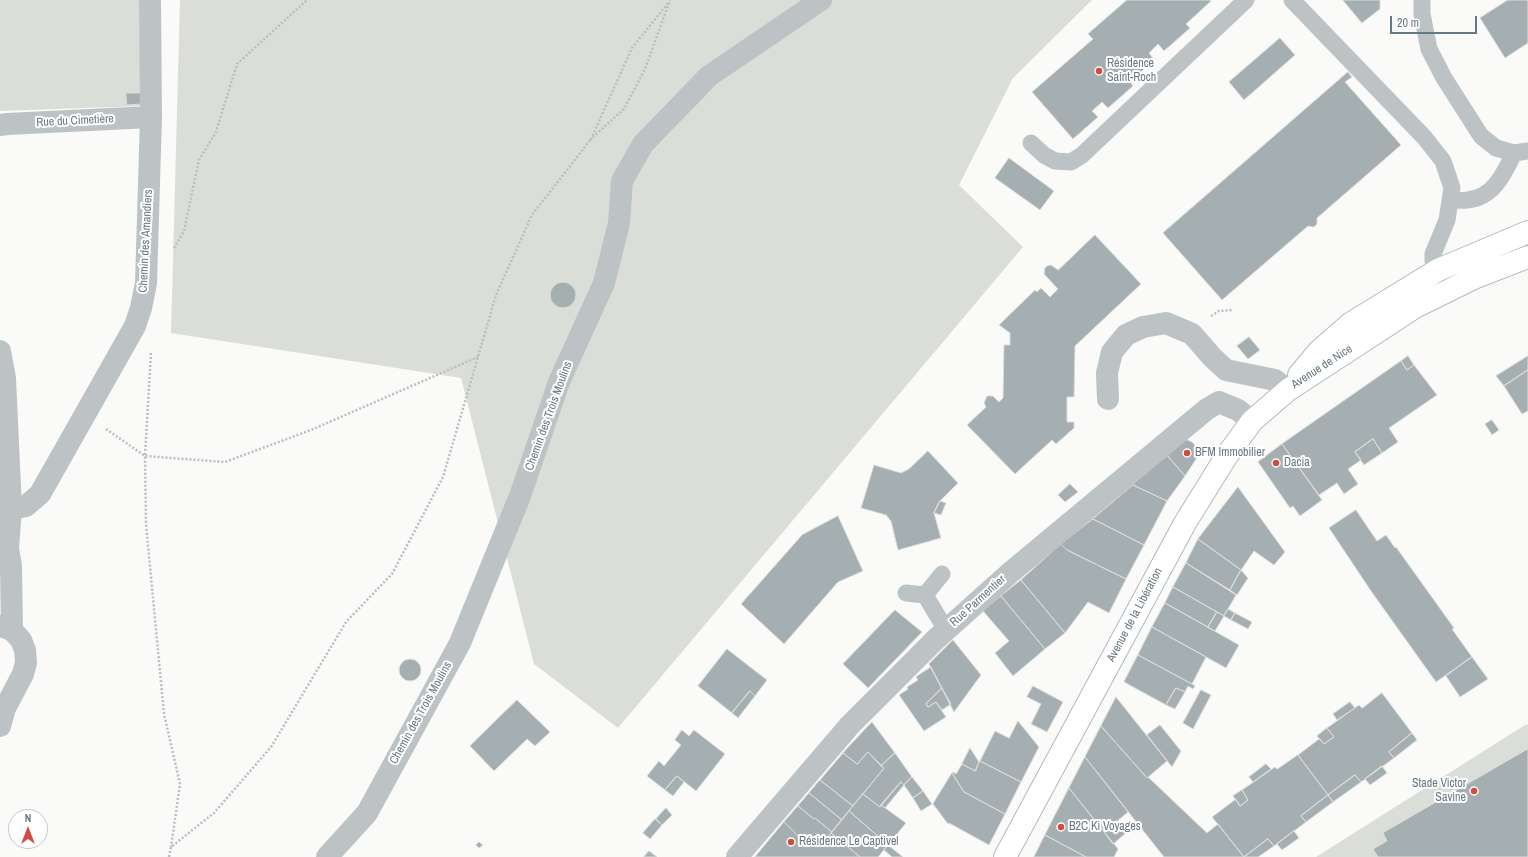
<!DOCTYPE html>
<meta charset="utf-8">
<style>
body{margin:0}
#map{position:relative;width:1528px;height:857px;overflow:hidden;background:#fafaf8;font-family:"Archivo Narrow",sans-serif}
canvas{display:block}
.north{position:absolute;left:8px;top:809px;width:40px;height:40px;box-sizing:border-box;background:#fff;border:1px solid #c2c9cc;border-radius:50%;rotate:0deg;font-size:11px;font-weight:700;line-height:16px;text-align:center;color:#677980}
.north::after{content:'';display:block;margin:auto;width:14px;height:18px;background:#d24c40;clip-path:polygon(50% 0,100% 100%,50% 72%,0 100%)}
.scale{position:absolute;left:1390px;top:16px;width:87px;height:18px;box-sizing:border-box;border:2px solid #677980;border-top:0;padding-left:5px;font-size:12px;line-height:14px;white-space:nowrap;color:#677980;-webkit-text-stroke:3px #fff;paint-order:stroke}
</style>
<div id="map">
<canvas width="1528" height="857"></canvas>
<div class="north">N</div>
<div class="scale">20 m</div>
</div>
<script>
const context = document.querySelector('canvas').getContext('2d');
context.lineJoin = 'round';
function fill(path, color) { context.fillStyle = color; context.fill(path, 'evenodd'); }
function trace(path, color, width, dash) { context.strokeStyle = color; context.lineWidth = width; context.lineCap = dash ? 'butt' : 'round'; context.setLineDash(dash || []); context.stroke(path); }
function write(font, color, halo, rows, align = 'center') {
  context.font = font + ' "Archivo Narrow",sans-serif'; context.lineWidth = 4; context.setLineDash([]); context.textBaseline = 'middle'; context.strokeStyle = halo; context.fillStyle = color; for (const [text, x, y, turn = 0] of rows) {
    context.save(); context.translate(x, y); context.rotate((+turn || 0) * Math.PI / 180); context.textAlign = isNaN(turn) ? turn : align; if (halo) context.strokeText(text, 0, 0); context.fillText(text, 0, 0); context.restore();
  }
}
fill(new Path2D(`
 M0 0H139L142 106 0 111Z
 M180 0H1092L1013 78 959 185 1023 247 618 728 534 664 461 378 171 333Z
 M1528 724V857H1316L1525 725Z`), '#dbded8');
const building = new Path2D(`
 M1127 0H1210L1211 1 1186 24 1190 28 1164 51 1158 44 1149 53 1154 60 1130 82 1133 86 1108 108 1102 102 1092 111 1098 117 1073 139 1032 92 1093 39 1088 34Z
 M1343 0H1380V9L1362 23Z
 M1508 0H1528V43L1505 58 1480 18Z
 M1280 38 1295 55 1244 100 1229 82Z
 M1348 72 1352 77 1345 82 1401 145 1317 218V224L1314 227 1308 226 1222 300 1163 233Z
 M126 93H142V104L127 105Z
 M1009 158 1054 191 1040 210 995 178Z
 M1095 235 1141 284 1075 346 1074 397H1067V422H1074V428L1056 444 1052 440 1015 474 967 425 986 407 984 403 987 396H993L999 402 1003 398 1004 345H1010V333L999 325 1035 290 1037 292 1041 288 1050 297 1058 289 1044 274 1045 268 1047 266 1051 265 1058 270Z
 M550 295a13 13 0 1 1 26 0a13 13 0 1 1-26 0Z
 M1249 337 1260 350 1248 359 1237 346Z
 M1408 356 1414 365 1407 370 1401 361Z
 M1528 356V370L1504 386 1496 376Z
 M1401 361 1407 370 1414 365 1437 395 1389 428 1398 442 1382 453 1373 439 1355 452 1361 460 1348 469 1358 484 1344 494 1337 483 1319 495 1282 444Z
 M1528 370V411L1522 414 1504 386Z
 M1492 420 1499 430 1492 435 1485 424Z
 M1185 439 1192 442 1197 447 1198 456 1185 476 1166 454Z
 M1373 439 1382 453 1364 465 1355 452Z
 M1282 444 1322 500 1300 516 1293 506 1290 508 1258 462Z
 M928 451 958 483 940 501 934 513 941 538 898 550 891 521 886 515 861 508 874 465 901 473 909 469Z
 M1166 454 1185 476 1167 501 1133 485 1143 474Z
 M1070 484 1078 492 1065 502 1058 495Z
 M1133 485 1167 501 1144 545 1093 519Z
 M1238 487 1285 552 1274 565 1254 551 1241 570 1198 539Z
 M940 501 946 503 941 515 934 513Z
 M1356 510 1377 541 1386 535 1395 548 1396 547 1454 628 1452 629 1472 657 1436 682 1371 591 1329 528Z
 M838 516 863 571 838 582 784 644 741 604 802 535Z
 M1093 519 1144 545 1126 579 1067 550 1061 544Z
 M1198 539 1241 570 1230 590 1186 563Z
 M1061 544 1067 550 1126 579 1109 613 1088 602 1065 633 1021 580Z
 M1186 563 1236 595 1224 616 1173 587Z
 M1241 570 1248 578 1237 595 1230 590Z
 M1021 580 1065 633 1045 649 1001 596Z
 M1173 587 1217 612 1208 627 1165 603Z
 M1001 596 1045 649 1013 676 995 653 1009 641 983 611Z
 M1165 603 1239 645 1226 668 1152 627Z
 M1228 609 1235 613 1231 620 1224 616Z
 M895 610 922 632 868 688 843 664Z
 M1217 612 1224 616 1215 631 1208 627Z
 M1235 613 1252 622 1248 629 1231 620Z
 M1152 627 1206 657 1192 684 1138 655Z
 M953 640 981 675 954 712 929 664Z
 M727 649 767 680 755 696 750 691 732 713 698 686Z
 M1138 655 1192 684 1195 686 1193 689 1188 686 1185 692 1176 688 1166 705 1124 682Z
 M1472 657 1488 679 1460 697 1446 676Z
 M399 670a11 11 0 1 1 22 0a11 11 0 1 1-22 0Z
 M931 667 942 688 926 704 928 707 936 702 946 717 924 731 899 695 908 689 907 687 918 680 916 677Z
 M1033 686 1063 702 1047 732 1031 724 1041 704 1027 697Z
 M942 688 951 704 942 710 936 702 928 707 926 704Z
 M1176 688 1185 692 1175 709 1166 705Z
 M1201 690 1211 695 1193 729 1183 723Z
 M750 691 755 696 738 718 732 713Z
 M1382 693 1412 733 1389 752 1394 758 1361 782 1355 775 1328 795 1298 755 1319 739 1324 744 1334 737 1327 728 1359 705 1362 708Z
 M1116 697 1167 761 1147 778 1101 726Z
 M517 700 550 732 535 746 527 739 494 771 470 746Z
 M1350 702 1355 708 1337 720 1333 714Z
 M1018 721 1039 747 1021 782 980 761 995 731 1009 738Z
 M872 722 895 753 881 766 868 752 857 764 843 753Z
 M1160 725 1181 751 1172 767 1147 735Z
 M1101 726 1147 778 1148 777 1207 833 1218 824 1244 857H1164L1085 757Z
 M1327 728 1334 737 1324 744 1317 736Z
 M682 730 689 736 694 730 725 754 696 791 677 776 665 790 647 776 659 761 664 766 681 745 675 740Z
 M1412 733 1417 740 1394 758 1389 752Z
 M970 748 979 762 975 771 962 764Z
 M1528 749V857H1378L1373 849 1387 841 1383 833Z
 M868 752 884 768 853 806 820 780 843 753 857 764Z
 M895 753 912 777 904 785 901 782 880 807 863 794 884 768 881 766Z
 M1298 755 1328 795 1301 816 1306 822 1274 846 1268 839 1244 857 1212 817 1236 799 1240 806 1248 800 1242 790 1275 767 1277 769Z
 M1085 757 1128 812 1104 832 1069 788Z
 M980 761 1021 782 1005 814 964 792 952 773 953 772 956 774 962 764 975 771Z
 M1266 764 1271 769 1253 782 1249 777Z
 M1382 766 1387 773 1370 785 1365 779Z
 M952 773 964 792 1005 814 989 845 949 823 948 824 933 804Z
 M1355 775 1361 782 1333 802 1328 795Z
 M677 776 684 782 673 796 665 790Z
 M912 777 923 791 913 798 904 785Z
 M820 780 853 806 842 820 809 793Z
 M901 782 904 785 885 808 881 805Z
 M1069 788 1118 849 1114 857H1086L1045 835Z
 M1242 790 1248 800 1240 806 1233 796Z
 M923 791 932 804 921 811 913 798Z
 M809 793 842 820 832 832 815 818 814 819 798 806Z
 M863 794 880 807 881 805 906 823 888 845 849 811Z
 M1328 795 1333 802 1306 822 1301 816Z
 M798 806 814 819 815 818 832 832 820 846 805 834 801 839 784 822Z
 M666 808 672 815 662 825 656 819Z
 M849 811 888 845 878 857H860L831 833Z
 M655 819 662 825 650 839 643 833Z
 M1117 821 1126 833 1113 844 1104 832Z
 M784 822 801 839 805 834 820 846 831 833 860 857H755Z
 M1294 831 1299 838 1282 850 1277 844Z
 M1045 835 1086 857H1034Z
 M1268 839 1274 846 1258 857H1244Z
 M479 842 483 845 479 848 476 845Z
 M888 845 903 857H892L884 850Z
 M649 851 657 857H644Z`);
fill(building, '#a5afb2');
trace(building, '#dcdcda', 1);
const secondary = new Path2D(`
 M1299 375 1319 351 1350 324 1438 270 1528 232
 M1005 857 1185 523 1226 457 1252 421 1288 390 1415 307 1476 277 1528 257`);
trace(secondary, '#b2b9bc', 24);
trace(new Path2D(`
 M668 3 632 48 591 139 624 109 645 69 670 0
 M174 248 184 231 199 160 216 132 237 64 307 0
 M1211 316 1219 311 1232 310
 M151 353 145 456 146 524 164 714 180 784 171 847
 M106 429 145 456 225 462 311 430 478 357
 M169 857 171 847 214 813 271 747 346 622 392 574 443 477 496 295 532 215 591 139`), '#babec0', 2.5, [2, 2]);
trace(new Path2D(`
 M1292 0 1424 137 1443 161 1452 188 1447 220 1433 254V261L1438 270
 M1422 0V14L1429 49 1444 78 1481 136 1496 148 1514 153C1504 174 1493 198 1467 200 1462 201 1456 200 1451 199
 M1031 143 1044 155 1055 161 1071 162 1082 155 1246 0
 M1514 153 1528 151
 M942 574 925 595 946 630
 M906 593 925 595`), '#bdc3c5', 17);
trace(new Path2D(`
 M0 125 7 124 151 117
 M0 351 5 378 11 509 8 548
 M1108 399 1107 373 1112 352 1126 335 1143 327 1166 323 1192 334 1212 357 1226 370 1275 380 1288 390
 M1219 402 1238 410 1252 421
 M11 509 26 506 40 494 135 326 141 308 146 283 151 117 150 0
 M0 564 8 548 11 566 12 630
 M0 626 12 630 21 640 25 650 26 663 23 674 5 708 0 726
 M327 857 367 813 460 643 520 496 559 382 604 283 619 223 622 181 643 144 709 76 821 0
 M737 857 850 725 936 639 1011 572 1207 409 1219 402`), '#bdc3c5', 22);
trace(secondary, '#fff', 22);
for (const [x, y, r, color] of [
 [1099,71,4,"#d24c40"],
 [1187,453,4,"#d24c40"],
 [1276,463,4,"#d24c40"],
 [1474,791,4,"#d24c40"],
 [1061,827,4,"#d24c40"],
 [791,842,4,"#d24c40"]
]) { const dot = new Path2D(); dot.arc(x, y, r, 0, 2 * Math.PI); context.fillStyle = color; context.fill(dot); trace(dot, '#fff', 1.5); }
write('12px', '#677980', '#fff', [
 ["Résidence",1107,64],
 ["Saint-Roch",1107,78],
 ["BFM Immobilier",1195,453],
 ["Dacia",1284,463],
 ["Stade Victor",1466,784,"right"],
 ["Savine",1466,798,"right"],
 ["B2C Ki Voyages",1069,827],
 ["Résidence Le Captivel",799,842]
], 'left');
write('12px', '#677980', '#fff', [
 ["Rue du Cimetière",75,121,-3],
 ["Chemin des Amandiers",146,241,-87],
 ["Avenue de Nice",1322,367,-33],
 ["Chemin des Trois Moulins",549,416,-70],
 ["Rue Parmentier",978,601,-42],
 ["Avenue de la Libération",1135,615,-62],
 ["Chemin des Trois Moulins",421,713,-61]
]);
</script>
